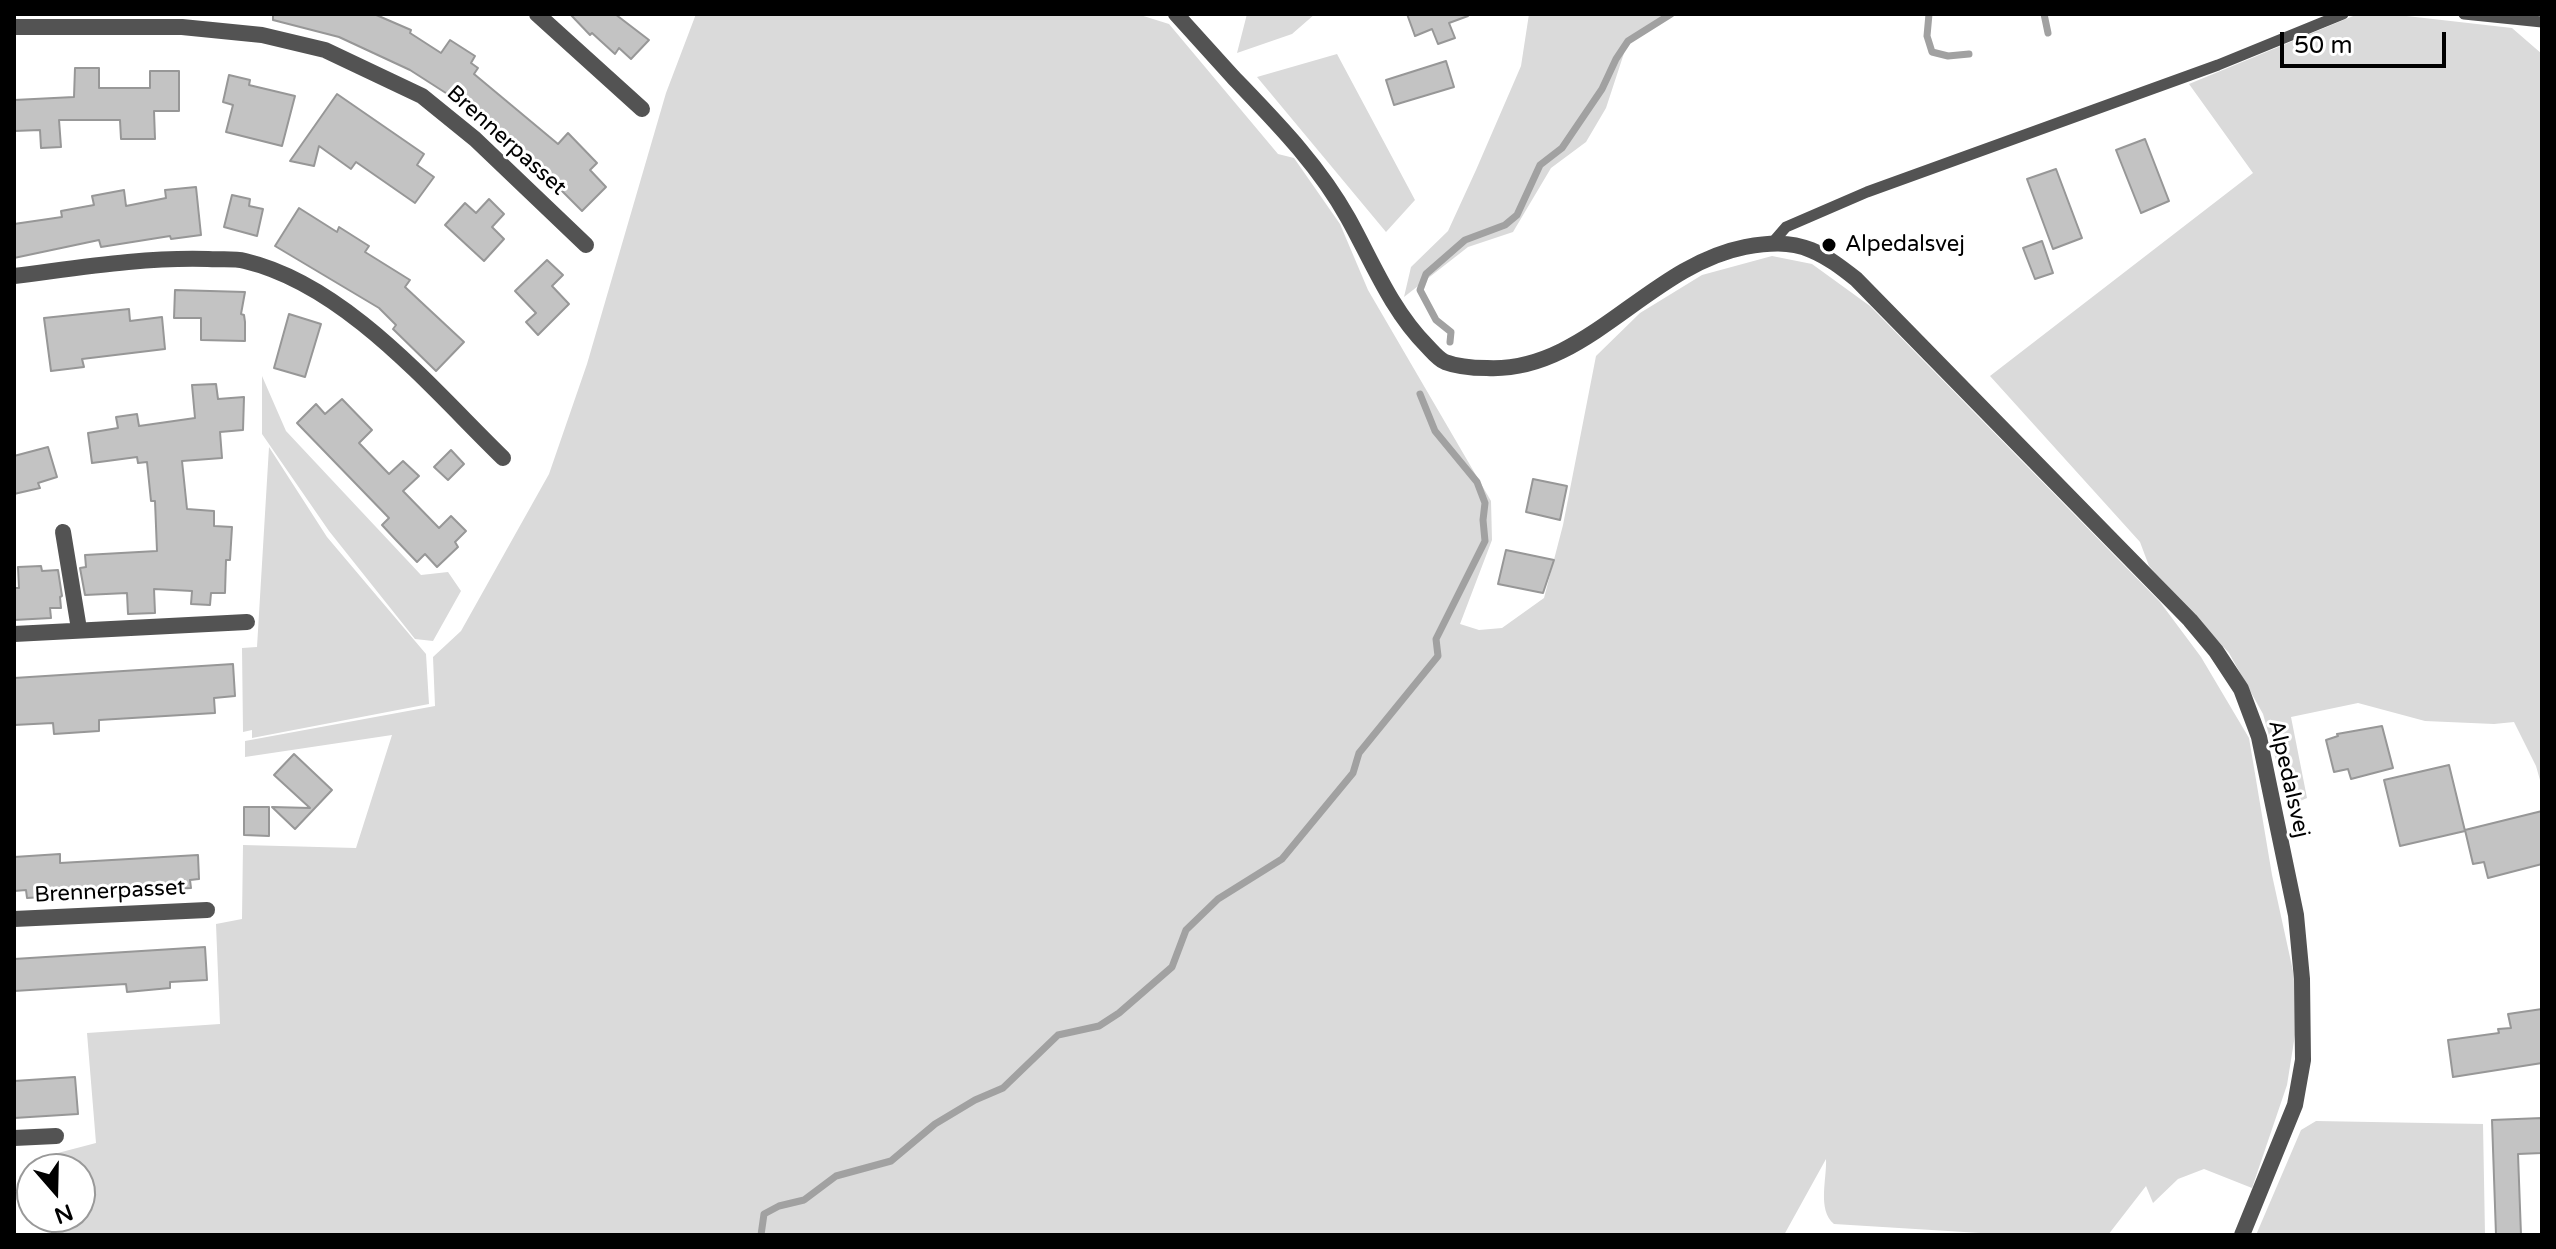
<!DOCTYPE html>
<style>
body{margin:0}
#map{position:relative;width:2556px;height:1249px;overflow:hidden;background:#fff;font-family:"Varela Round",sans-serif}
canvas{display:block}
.frame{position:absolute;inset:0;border:16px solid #000;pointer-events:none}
.north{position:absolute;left:16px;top:1153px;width:80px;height:80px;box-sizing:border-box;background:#fff;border:2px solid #999;border-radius:50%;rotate:160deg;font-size:22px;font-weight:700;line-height:32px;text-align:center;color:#000}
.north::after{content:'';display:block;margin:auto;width:28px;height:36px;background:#000;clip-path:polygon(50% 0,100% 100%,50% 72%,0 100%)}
.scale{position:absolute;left:2280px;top:32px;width:166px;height:36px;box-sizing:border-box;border:4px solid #000;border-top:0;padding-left:10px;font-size:24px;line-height:28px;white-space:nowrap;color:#000;-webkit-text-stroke:6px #fff;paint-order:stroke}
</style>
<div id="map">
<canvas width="2556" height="1249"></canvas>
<div class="frame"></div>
<div class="north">N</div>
<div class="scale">50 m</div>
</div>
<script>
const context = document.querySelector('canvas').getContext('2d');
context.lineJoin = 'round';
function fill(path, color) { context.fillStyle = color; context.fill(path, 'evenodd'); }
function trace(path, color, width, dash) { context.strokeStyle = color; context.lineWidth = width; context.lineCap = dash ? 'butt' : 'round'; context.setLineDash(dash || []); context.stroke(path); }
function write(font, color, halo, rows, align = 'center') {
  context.font = font + ' "Varela Round",sans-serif'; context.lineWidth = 6; context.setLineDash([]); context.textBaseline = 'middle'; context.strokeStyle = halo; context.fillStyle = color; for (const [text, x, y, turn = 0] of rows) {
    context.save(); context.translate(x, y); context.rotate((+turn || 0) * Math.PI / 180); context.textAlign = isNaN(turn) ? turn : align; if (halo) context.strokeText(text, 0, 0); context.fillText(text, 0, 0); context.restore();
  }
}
fill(new Path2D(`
 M696 14H1137L1169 24 1278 154 1294 158 1340 224 1368 290 1491 501 1492 540 1460 624 1479 630 1502 628 1544 598 1563 525 1596 356 1640 313 1702 275 1772 256 1812 264 1870 306 2160 602 2201 657 2249 738 2272 875 2293 971 2298 1016 2287 1085 2252 1188 2204 1169 2178 1179 2153 1203 2146 1186 2108 1235H2013L1834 1224C1817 1210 1827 1179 1826 1159L1784 1235H58L57 1217H80V1169H54V1154L96 1143 87 1033 220 1024 216 924 242 919 243 845 356 848 392 735 245 757V741L435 706 433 657 461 631 549 474 587 364 666 93Z
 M1247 14H1315L1292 34 1237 53Z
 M1529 14H1671L1628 41 1606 108 1586 142 1551 168 1513 232 1468 247 1404 297 1411 267 1448 231 1476 170 1521 66Z
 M2358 14H2389L2512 28 2542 54V787L2536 766 2514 722 2494 724 2425 721 2358 703 2291 717 2307 798 2289 806 2263 714 2229 653 2149 566 2140 542 1990 376 2253 173 2189 84Z
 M1337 54 1415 200 1386 232 1257 77Z
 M262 376 286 431 421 575 448 572 461 591 433 641 415 639 329 531 262 434Z
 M269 447 327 537 426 654 429 704 252 738V730L243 732 242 648 257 647Z
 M2316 1121 2483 1124 2485 1235H2256L2301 1130Z`), '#dadada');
trace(new Path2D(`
 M1929 14 1927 36 1932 52 1948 56 1969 54
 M2044 14 2048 33
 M1450 342 1451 332 1436 320 1420 290 1426 274 1465 240 1505 225 1517 215 1540 165 1562 148 1602 89 1616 59 1628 41 1671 14
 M761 1235 764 1214 779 1206 804 1200 836 1176 891 1161 935 1124 975 1100 1003 1088 1058 1035 1099 1026 1119 1013 1172 967 1186 930 1218 899 1282 859 1353 773 1359 753 1438 656 1436 639 1485 541 1483 520 1485 503 1477 482 1435 431 1420 394`), '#a1a1a1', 7);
const building = new Path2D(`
 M273 14H374L411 30 410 33 441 53 450 40 475 56 471 63 478 68 474 74 558 144 568 133 597 163 590 170 606 187 582 211 551 180 554 176 463 104 410 70 339 37 273 20Z
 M570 14H615L649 40 631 59 619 48 615 54 592 33 590 35Z
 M1407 14H1468V16L1449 23 1455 38 1438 44 1432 29 1415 36Z
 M1446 61 1454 87 1394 105 1386 80Z
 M75 68H99V88H150V71H179V111H154L155 139H121L120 120H59L61 147 41 148 40 130 14 131V100L74 97Z
 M229 75 250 80 249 85 295 96 282 146 226 132 233 105 223 102Z
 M337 94 424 154 417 165 434 177 415 203 356 162 351 169 319 146 314 166 290 161Z
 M2145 139 2169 201 2141 213 2116 150Z
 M2056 169 2082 238 2053 249 2027 179Z
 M196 187 201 235 171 239 170 236 101 247 99 240 14 258V224L62 217 61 211 94 205 92 196 124 190 126 206 166 198 165 190Z
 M232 195 250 199 249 206 263 209 257 236 224 227Z
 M489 199 504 214 492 227 504 239 484 261 445 225 465 203 476 213Z
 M299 208 337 232 339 227 369 246 365 252 410 280 405 287 464 342 436 371 393 329 396 325 379 308 275 246Z
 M2042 241 2053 273 2035 279 2023 248Z
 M547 260 563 275 552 286 569 304 538 335 526 322 536 313 515 291Z
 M175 290 245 292 241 314 244 315 245 322V341L201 340V318H174Z
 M129 309 130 321 162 317 165 349 82 359 84 367 51 371 44 318Z
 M289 314 321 324 305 377 274 368Z
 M216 384 218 399 244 397 243 430 220 432 222 458 182 461 187 509 214 511V526L232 527 230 560H226L225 593H211L210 605 191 604 192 591 154 589 155 613 128 614 127 593 85 595 80 568 86 567 85 555 157 551 155 501H151L147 462 138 463 137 457 92 463 88 433 118 428 116 417 137 414 139 426 195 418 192 385Z
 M342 399 372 430 359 443 389 474 403 461 419 476 403 491 439 528 451 516 466 531 455 542 458 547 437 567 425 554 417 562 395 539 382 525 389 518 297 423 316 404 325 414Z
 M48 447 57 477 38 483 40 488 14 494V456Z
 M451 450 464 464 448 480 434 467Z
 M1533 479 1567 486 1560 520 1526 512Z
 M1506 550 1554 560 1543 593 1498 584Z
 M41 566 42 571 58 570 62 596 60 597 61 608H50L51 618 14 620V588H19L18 567Z
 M233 664 235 696 214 698 215 713 99 720V731L54 734 53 723 14 725V678Z
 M2382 726 2393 768 2351 779 2348 769 2334 772 2326 740 2338 736 2337 734Z
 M294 754 332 790 295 829 272 807 310 808 274 775Z
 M2449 765 2465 831 2400 846 2384 780Z
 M244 807H269V836L244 835Z
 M2542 811V864L2488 878 2484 862 2473 864 2465 830Z
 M60 854V863L198 855 199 879 190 880 191 888 27 898 26 890 14 891V857Z
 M205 947 207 980 170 982V988L127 992 126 984 14 991V959Z
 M2542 1009V1063L2453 1077 2448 1040 2499 1033 2498 1029 2511 1028 2508 1014Z
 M75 1077 78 1114 14 1118V1081Z
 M2542 1118V1153L2518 1154 2521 1235H2496L2492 1120Z`);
fill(building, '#c3c3c3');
trace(building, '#979797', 2);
trace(new Path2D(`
 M2464 14 2542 22
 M1773 242 1786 227 1867 192 2218 65 2343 14`), '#535353', 11);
trace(new Path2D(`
 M537 14 642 109
 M1176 14C1195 35 1214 56 1233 77 1275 121 1318 164 1348 218 1372 261 1391 310 1427 346 1432 351 1438 359 1445 362 1458 367 1473 368 1487 368 1586 373 1648 266 1745 247 1768 243 1789 241 1811 250 1828 257 1842 268 1856 279L2190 620 2216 651 2241 689 2259 737 2296 915 2302 979 2303 1060 2295 1105 2242 1235
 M14 27H182L262 35 325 50 422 96 475 139 586 245
 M14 276C78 268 143 257 208 259 220 260 233 258 245 261 346 285 431 388 503 458
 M63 532 79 629
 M14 634 247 622
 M14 919 207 910
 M14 1138 56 1136`), '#535353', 16);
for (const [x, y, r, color] of [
 [1829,245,8,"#000"]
]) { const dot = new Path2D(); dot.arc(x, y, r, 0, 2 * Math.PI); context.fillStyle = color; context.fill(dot); trace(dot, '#fff', 3); }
write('22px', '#000', '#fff', [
 ["Brennerpasset",506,141,42],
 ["Alpedalsvej",2288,779,77],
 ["Brennerpasset",110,892,-3]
]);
write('22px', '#000', '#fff', [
 ["Alpedalsvej",1845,245]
], 'left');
</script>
